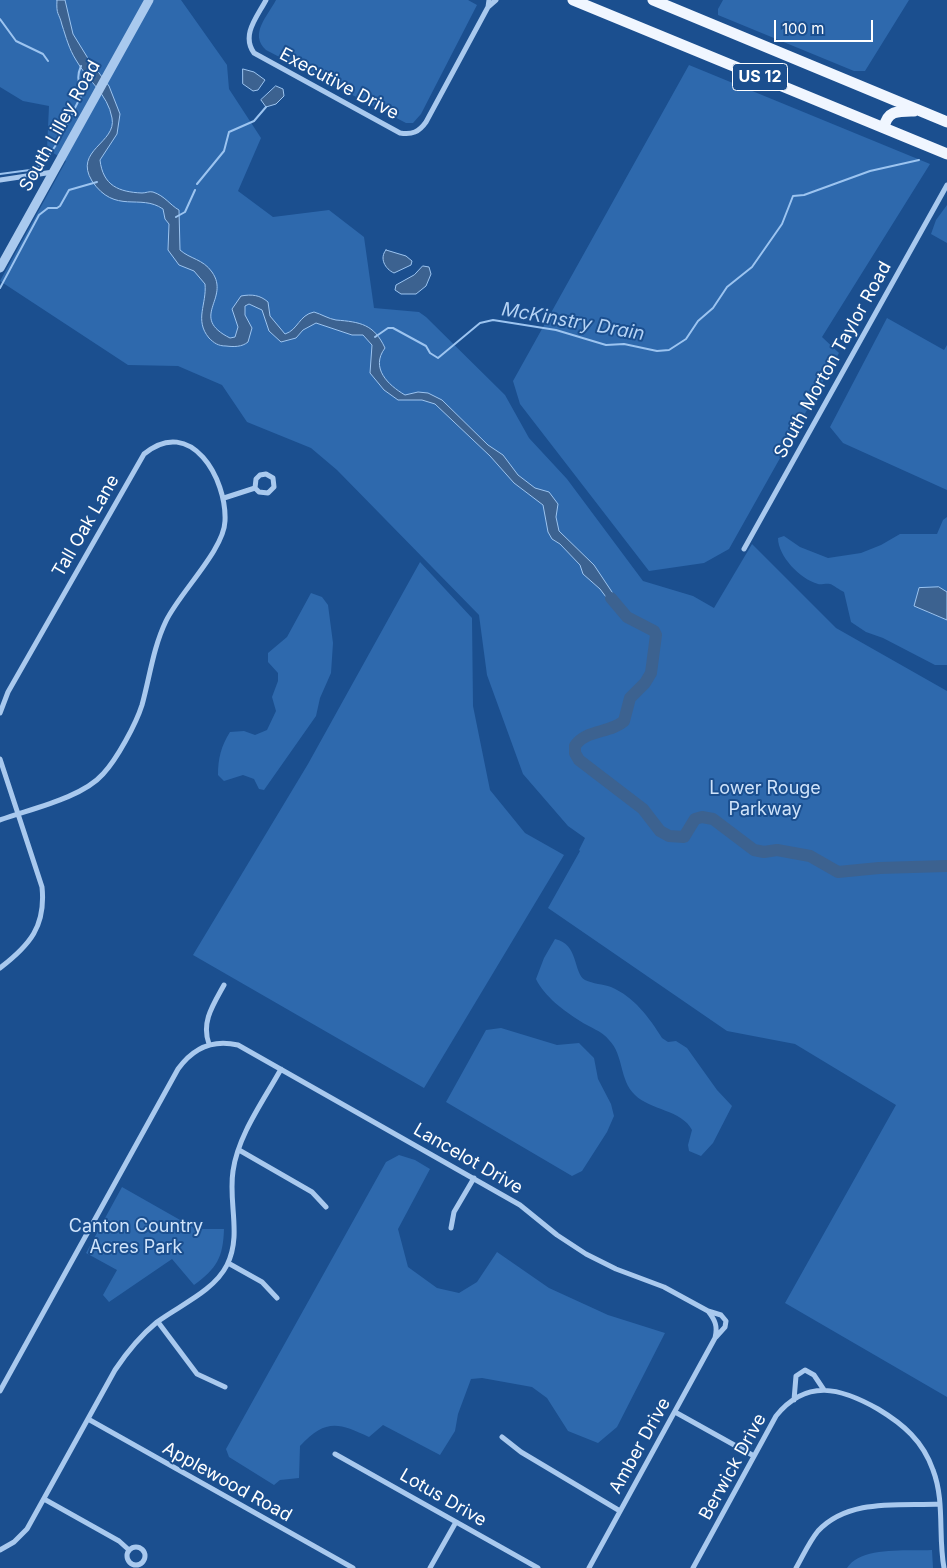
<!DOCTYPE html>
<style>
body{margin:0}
#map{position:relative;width:947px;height:1568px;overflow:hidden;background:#1b4f8f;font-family:Inter,sans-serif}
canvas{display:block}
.scale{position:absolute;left:774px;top:20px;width:99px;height:22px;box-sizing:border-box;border:2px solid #fff;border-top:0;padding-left:6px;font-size:15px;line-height:18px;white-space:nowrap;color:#fff;-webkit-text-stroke:4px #1b4f8f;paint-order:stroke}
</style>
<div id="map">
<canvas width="947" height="1568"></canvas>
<div class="scale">100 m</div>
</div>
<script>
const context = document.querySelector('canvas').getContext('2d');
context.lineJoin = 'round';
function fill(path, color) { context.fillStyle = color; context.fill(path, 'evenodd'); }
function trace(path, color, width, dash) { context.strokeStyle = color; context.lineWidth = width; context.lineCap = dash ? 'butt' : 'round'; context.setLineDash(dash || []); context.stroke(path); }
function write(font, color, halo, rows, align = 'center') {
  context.font = font + ' Inter,sans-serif'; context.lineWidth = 4; context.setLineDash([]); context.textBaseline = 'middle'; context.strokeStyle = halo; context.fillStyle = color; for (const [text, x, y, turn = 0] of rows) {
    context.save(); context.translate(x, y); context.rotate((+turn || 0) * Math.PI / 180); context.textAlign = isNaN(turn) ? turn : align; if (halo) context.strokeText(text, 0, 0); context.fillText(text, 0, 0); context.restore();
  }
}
fill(new Path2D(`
 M0 0H181L227 65 229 89 261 138 238 191 273 217 329 210 364 237 374 308 419 312 426 317 505 395 529 438 567 479 643 581 693 596 714 608 752 544 836 628 947 691V1397L785 1303 896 1105 795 1044 727 1031 548 908 580 851 579 850 585 838 568 826 523 774 487 675 479 615 337 470 311 448 247 422 222 385 178 366 128 365 0 281 66 161 47 149 49 106 23 101 0 87Z
 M276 0H468L477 5 421 114 413 123H406L266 50C249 34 267 17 276 0Z
 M723 0H909L865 71H854L718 15V9Z
 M689 65 930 164 822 337 839 353 729 549 704 563 649 571 520 404 513 381Z
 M947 205V243L931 234 936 220Z
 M887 318 944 350 947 345V490L843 443 830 427Z
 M947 517V592L939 587 927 612 947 620V665H935L883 638 866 632 851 622 844 592C839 590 834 585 830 584 826 583 821 585 818 584 800 579 778 556 778 538L784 536 800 547 828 558 861 553 881 545 900 534H937L943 520Z
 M420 562 472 618 473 706 490 790 525 833 564 855 424 1088 193 955 308 764Z
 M311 593 322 597 328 605 333 643 331 673 320 698 316 716 264 790 259 789 254 779 243 775 224 781 218 775C218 759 221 746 230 732L244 731 255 735 267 730 276 711 272 697 278 681V673L268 662V653L287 637Z
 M555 939C579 944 573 973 585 980 593 984 603 984 611 987 634 997 649 1017 662 1038L668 1042 676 1041 687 1048 717 1090 732 1106 713 1143 701 1156 689 1151 688 1145 692 1130C682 1110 650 1110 635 1095 619 1080 624 1055 609 1040 602 1031 589 1027 580 1021 564 1011 544 996 536 979L544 958Z
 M501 1028 557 1045 579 1043 594 1058 598 1079 611 1104 614 1116 607 1132 582 1171 572 1176 446 1102 486 1030Z
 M399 1155 415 1160 430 1169 398 1229 408 1267 437 1288 459 1293 477 1282 497 1252 549 1288 608 1315 665 1333 617 1427 598 1443 568 1431 547 1398 532 1387 482 1378 471 1379 458 1414 455 1431 440 1455 383 1425 369 1437C338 1422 325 1419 300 1446L299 1478 280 1480 274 1485 229 1457 226 1449 386 1162Z
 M122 1187 196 1229H224C223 1258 217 1268 194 1285L172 1259 109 1302 103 1295 117 1270 86 1253Z
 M932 1550 933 1568H847C860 1546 909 1551 932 1550Z`), '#2e69ad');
const water = new Path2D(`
 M57 0H65L73 34 89 60 109 86 120 114 117 134 100 160C103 186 119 192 142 193 146 193 149 191 153 192 165 196 170 205 179 210L180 250C190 259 203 259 212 272 231 299 188 317 230 338L235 337 238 327 232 309 241 296C252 294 260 295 268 302L270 316 285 334C298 330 299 315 314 312 321 314 329 319 336 320 360 322 374 324 385 348 370 368 388 385 405 395L418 392 428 393 442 400 488 445 503 455 518 475 535 488 549 492 558 504 556 517 559 531 594 565 614 595 620 611 612 605 600 589 583 574 580 565 560 544 552 539 548 532 543 505 514 483 490 456 435 404 422 400H398L384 390 370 373 372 345 363 335H352L316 323 303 330 296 338 281 342 269 331 262 310 249 304 245 306V315L252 328 248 342C242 347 234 347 226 346 218 346 214 343 209 338 194 320 207 304 205 284L194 271 179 265 168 250 169 224 165 219 163 209C140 193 115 215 92 181 73 150 117 143 112 118 108 94 87 80 76 60 69 49 66 37 62 25 59 12 56 16 57 0Z
 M243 69 254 72 265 80 258 90 253 91 243 84Z
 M276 86 283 89 284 96 276 104 266 107 261 100Z
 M386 250 406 256 412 261 411 265 394 273C385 269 379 258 386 250Z
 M423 266 429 267 431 274 426 286 416 294H401L395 290 396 285 414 275Z
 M939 587 947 592V620L914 606 919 588Z`);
fill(water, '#3c6290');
trace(water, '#9cc4f0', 1);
trace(new Path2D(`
 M0 19 16 41 43 54 48 61
 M0 174 30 170 43 164 56 145 81 96C83 86 74 82 81 66
 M197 184 224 151 229 132 254 121 266 107
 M176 217 185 212 195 190
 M0 288 39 215 48 208H57L60 206 69 190 97 182
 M375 337 388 328H393L426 346 430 353 438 358 480 323 493 320 556 330 606 345 624 344 657 351 669 350 686 339 698 321 713 308 727 287 752 267 782 224 793 196 804 195 870 171 919 160`), '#9cc4f0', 2);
trace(new Path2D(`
 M611 598 627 617 654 631 656 635 651 673 645 683 630 698 624 721C611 733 584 730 575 746V753L579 760 643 809 660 831 669 836 684 837 695 819 702 817 713 819 754 850 764 852 777 850 810 856 838 872 879 868 947 866`), '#3c6290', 12);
trace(new Path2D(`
 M266 0C257 17 241 35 254 53L400 133C412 135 419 132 426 122L488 7 489 0
 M488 7 496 0
 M0 180 53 172
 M224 498 255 488 259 492 268 493 274 487 273 478 266 474 260 475 256 479 255 488
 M744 549 947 185
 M0 713 8 692 144 454C191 415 227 479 225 521 224 550 180 592 166 621 153 648 150 676 142 705 136 724 117 759 103 774 82 798 30 809 0 820
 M0 759 42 887C46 926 30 945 0 968
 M209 1044C201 1022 213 1005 224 985
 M239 1150 312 1192 326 1207
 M451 1228 454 1212 474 1178
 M228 1263 262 1282 277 1298
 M708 1311 721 1315 726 1321 725 1327 716 1337
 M158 1322 197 1374 225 1387
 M0 1391 178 1069C193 1048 213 1039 238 1045L520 1205 557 1235 586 1254 616 1269 664 1287 708 1311C715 1320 718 1326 715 1338L589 1568
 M794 1400 796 1376 805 1370 814 1375 824 1390
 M675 1412 754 1456
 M88 1419 353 1568
 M502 1437 521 1452 620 1511
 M335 1454 538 1568
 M44 1499 119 1541 129 1550
 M127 1556a9 9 0 1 1 18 0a9 9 0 1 1-18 0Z
 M0 1550 14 1542 27 1529 115 1370C127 1352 140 1336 157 1322 180 1305 214 1291 227 1265 242 1235 228 1203 233 1171 238 1135 264 1100 281 1069
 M430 1568 456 1522
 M693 1568 776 1416C807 1378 841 1388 878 1409 903 1424 923 1441 933 1470 945 1501 938 1536 944 1568
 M796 1568C803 1556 809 1542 818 1531 849 1498 899 1506 940 1504`), '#a9c9ee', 5);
trace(new Path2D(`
 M0 268 149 0`), '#a9c9ee', 9);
trace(new Path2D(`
 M573 0 947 154
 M653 0 947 122
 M884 128C887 110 899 111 914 111`), '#f0f6ff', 11);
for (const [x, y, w] of [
 [760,77,55]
]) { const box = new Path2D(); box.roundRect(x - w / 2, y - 13.5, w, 27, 4); context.fillStyle = '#1b4f8f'; context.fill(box); trace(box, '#fff', 1); }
write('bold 16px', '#fff', null, [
 ["US 12",760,77]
]);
write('18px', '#fff', '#1b4f8f', [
 ["Executive Drive",339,84,28],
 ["South Lilley Road",60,126,-61],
 ["South Morton Taylor Road",833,360,-61],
 ["Tall Oak Lane",86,526,-60],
 ["Lancelot Drive",468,1159,30],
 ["Amber Drive",640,1446,-61],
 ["Berwick Drive",733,1467,-61],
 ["Applewood Road",227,1482,29],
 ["Lotus Drive",443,1498,30]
]);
write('18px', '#cfe3fa', '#1b4f8f', [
 ["Lower Rouge",765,789],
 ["Parkway",765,810],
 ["Canton Country",136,1227],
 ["Acres Park",136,1248]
]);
write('italic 19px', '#b5d3f5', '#1b4f8f', [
 ["McKinstry Drain",573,322,10]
]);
</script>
